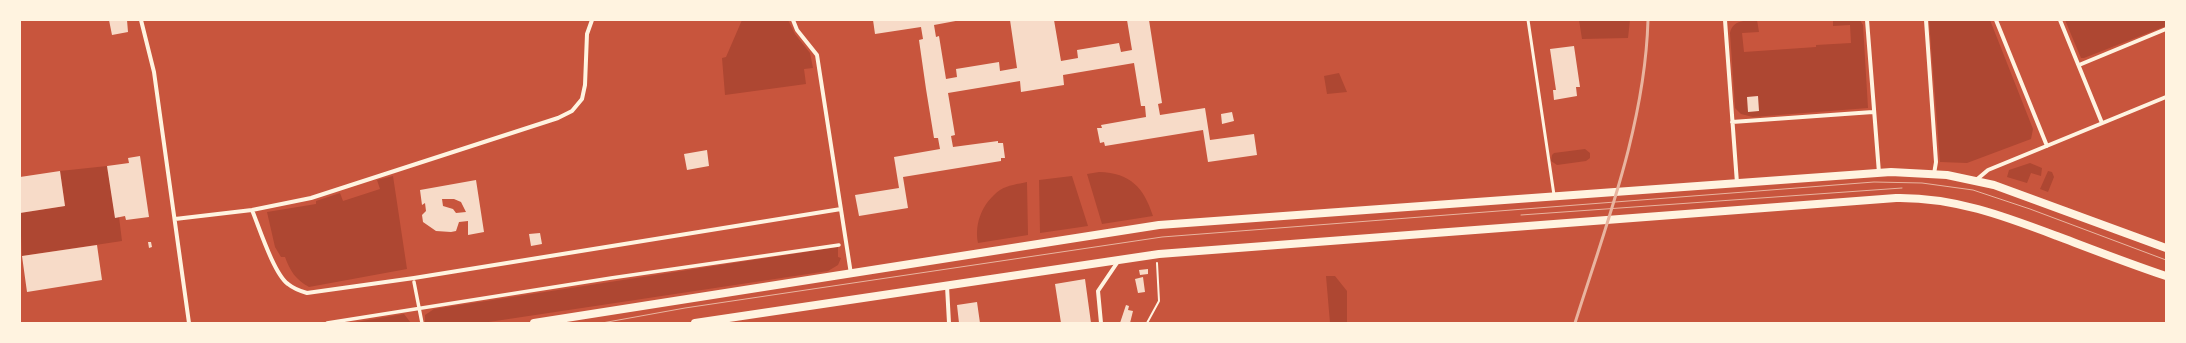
<!DOCTYPE html>
<style>
body{margin:0}
#map{position:relative;width:2186px;height:343px;overflow:hidden;background:#c8553d;font-family:"Golos Text",sans-serif}
canvas{display:block}
.frame{position:absolute;inset:0;border:21px solid #fff3e0;pointer-events:none}
</style>
<div id="map">
<canvas width="2186" height="343"></canvas>
<div class="frame"></div>
</div>
<script>
const context = document.querySelector('canvas').getContext('2d');
context.lineJoin = 'round';
function fill(path, color) { context.fillStyle = color; context.fill(path, 'evenodd'); }
function trace(path, color, width, dash) { context.strokeStyle = color; context.lineWidth = width; context.lineCap = dash ? 'butt' : 'round'; context.setLineDash(dash || []); context.stroke(path); }
fill(new Path2D(`
 M742 20H788L795 34 810 53 813 68 804 69 806 84 725 95 722 58 726 57Z
 M1579 20H1630L1628 38 1582 39Z
 M1757 20 1759 32 1742 33 1744 52 1816 47V45L1851 43 1850 25 1833 26V20H1860L1863 25 1868 108 1753 117 1741 114 1735 108 1730 33C1733 19 1746 21 1757 20Z
 M1929 20H1990L2033 129 2031 139 1967 163 1940 162Z
 M2065 20H2166V26L2084 58H2081Z
 M1339 73 1347 92 1327 94 1324 76Z
 M1585 149 1590 153V158L1586 161 1557 165 1551 161 1552 155 1554 153Z
 M2030 163 2042 168 2041 176 2031 173 2027 183 2007 177 2009 170Z
 M107 166 115 217H119L122 241 22 256 20 213 65 206 60 171Z
 M2048 171 2052 172 2054 177 2048 192 2040 189Z
 M1099 172C1131 173 1144 188 1153 216L1102 224 1087 174Z
 M393 176 407 269 309 287C296 280 290 271 285 257H281L275 247 267 212 316 204V201L340 193 343 201 380 189 377 180Z
 M1072 176 1088 226 1040 233 1039 180Z
 M1027 182 1028 235 978 243C974 223 983 202 1000 190 1008 185 1018 184 1027 182Z
 M838 247V257L841 258 838 265 828 271 482 323 425 322V315L434 309Z
 M1326 276H1335L1347 291V323H1330Z
 M404 314 411 323H350Z`), '#ae4732');
fill(new Path2D(`
 M109 20H127L128 32 112 35Z
 M873 20H961L934 25 936 37 939 36 946 79 957 77 956 69 999 62 1000 71 1017 68 1010 20H1054L1061 61 1078 58 1077 50 1119 43 1121 52 1132 50 1127 20H1149L1162 103 1158 104 1160 115 1205 108 1210 140 1254 134 1257 155 1208 162 1203 130 1105 146 1104 142 1100 143 1097 128H1102L1101 125 1146 117 1145 106H1141L1134 63 1063 75 1064 85 1021 92 1020 81 948 93 955 135 951 136 953 147 998 141V143H1003L1005 158H1001V161L903 177 908 208 859 216 855 195 899 188 894 157 940 149 938 138H934L926 89 919 40 923 39 921 27 875 34Z
 M1574 46 1580 87H1576L1577 96 1554 100 1553 90H1556L1550 49Z
 M1758 96 1759 111 1748 112 1747 97Z
 M1232 112 1234 121 1222 124 1221 114Z
 M707 150 709 166 687 170 684 154Z
 M140 156 149 217 126 220 125 216 115 218 107 166 129 163 128 158Z
 M60 171 65 206 20 213V177Z
 M476 180 484 232 468 235V221L459 222 456 231 451 232 436 231 423 222 422 215 426 211 425 203 422 205 420 190ZM442 199H454L461 202 466 212 456 213 453 209 443 206Z
 M540 233 542 244 531 246 529 234Z
 M148 242H151L152 247 149 248Z
 M97 245 102 280 27 292 22 256Z
 M1148 269V274L1140 275 1139 270Z
 M1143 277 1145 292 1138 293 1135 279Z
 M1085 279 1091 323H1061L1055 284Z
 M977 302 980 323H959L957 305Z
 M1126 305 1129 306 1128 310 1133 311 1130 323H1120Z`), '#f7dbc8');
trace(new Path2D(`
 M1147 323 1159 301 1157 263`), '#fff3e0', 2);
trace(new Path2D(`
 M1528 20 1554 195`), '#fff3e0', 3);
trace(new Path2D(`
 M414 282 422 323
 M327 323 611 278 839 245`), '#fff3e0', 3.5);
trace(new Path2D(`
 M141 20 154 72 189 323
 M793 20 797 30 817 55 851 274
 M1725 20 1737 183
 M1867 20 1879 173
 M1926 20 1936 162 1934 174
 M1996 20 2047 146
 M2060 20 2102 123
 M2079 65 2166 29
 M1732 122 1873 112
 M1975 181 1988 170 2166 97
 M252 210C259 227 274 274 288 284 294 289 300 291 307 293L414 278 841 209
 M175 219 252 210 311 198 558 118 572 111 582 99 585 85 587 34 592 20
 M947 286 949 323
 M1101 323 1098 291 1119 260`), '#fff3e0', 4);
trace(new Path2D(`
 M534 323 1159 225 1891 172 1947 175 1994 185 2166 248
 M695 323 1159 254 1896 198C1954 197 2004 216 2057 236 2094 250 2130 264 2166 276`), '#fff3e0', 8);
trace(new Path2D(`
 M1521 215 1902 188
 M602 323 685 308 1162 237 1874 182 1922 183 1973 190 2030 209 2166 260`), '#e9b49f', 1);
trace(new Path2D(`
 M1575 323C1606 225 1645 124 1648 20`), '#e9b49f', 3);
</script>
